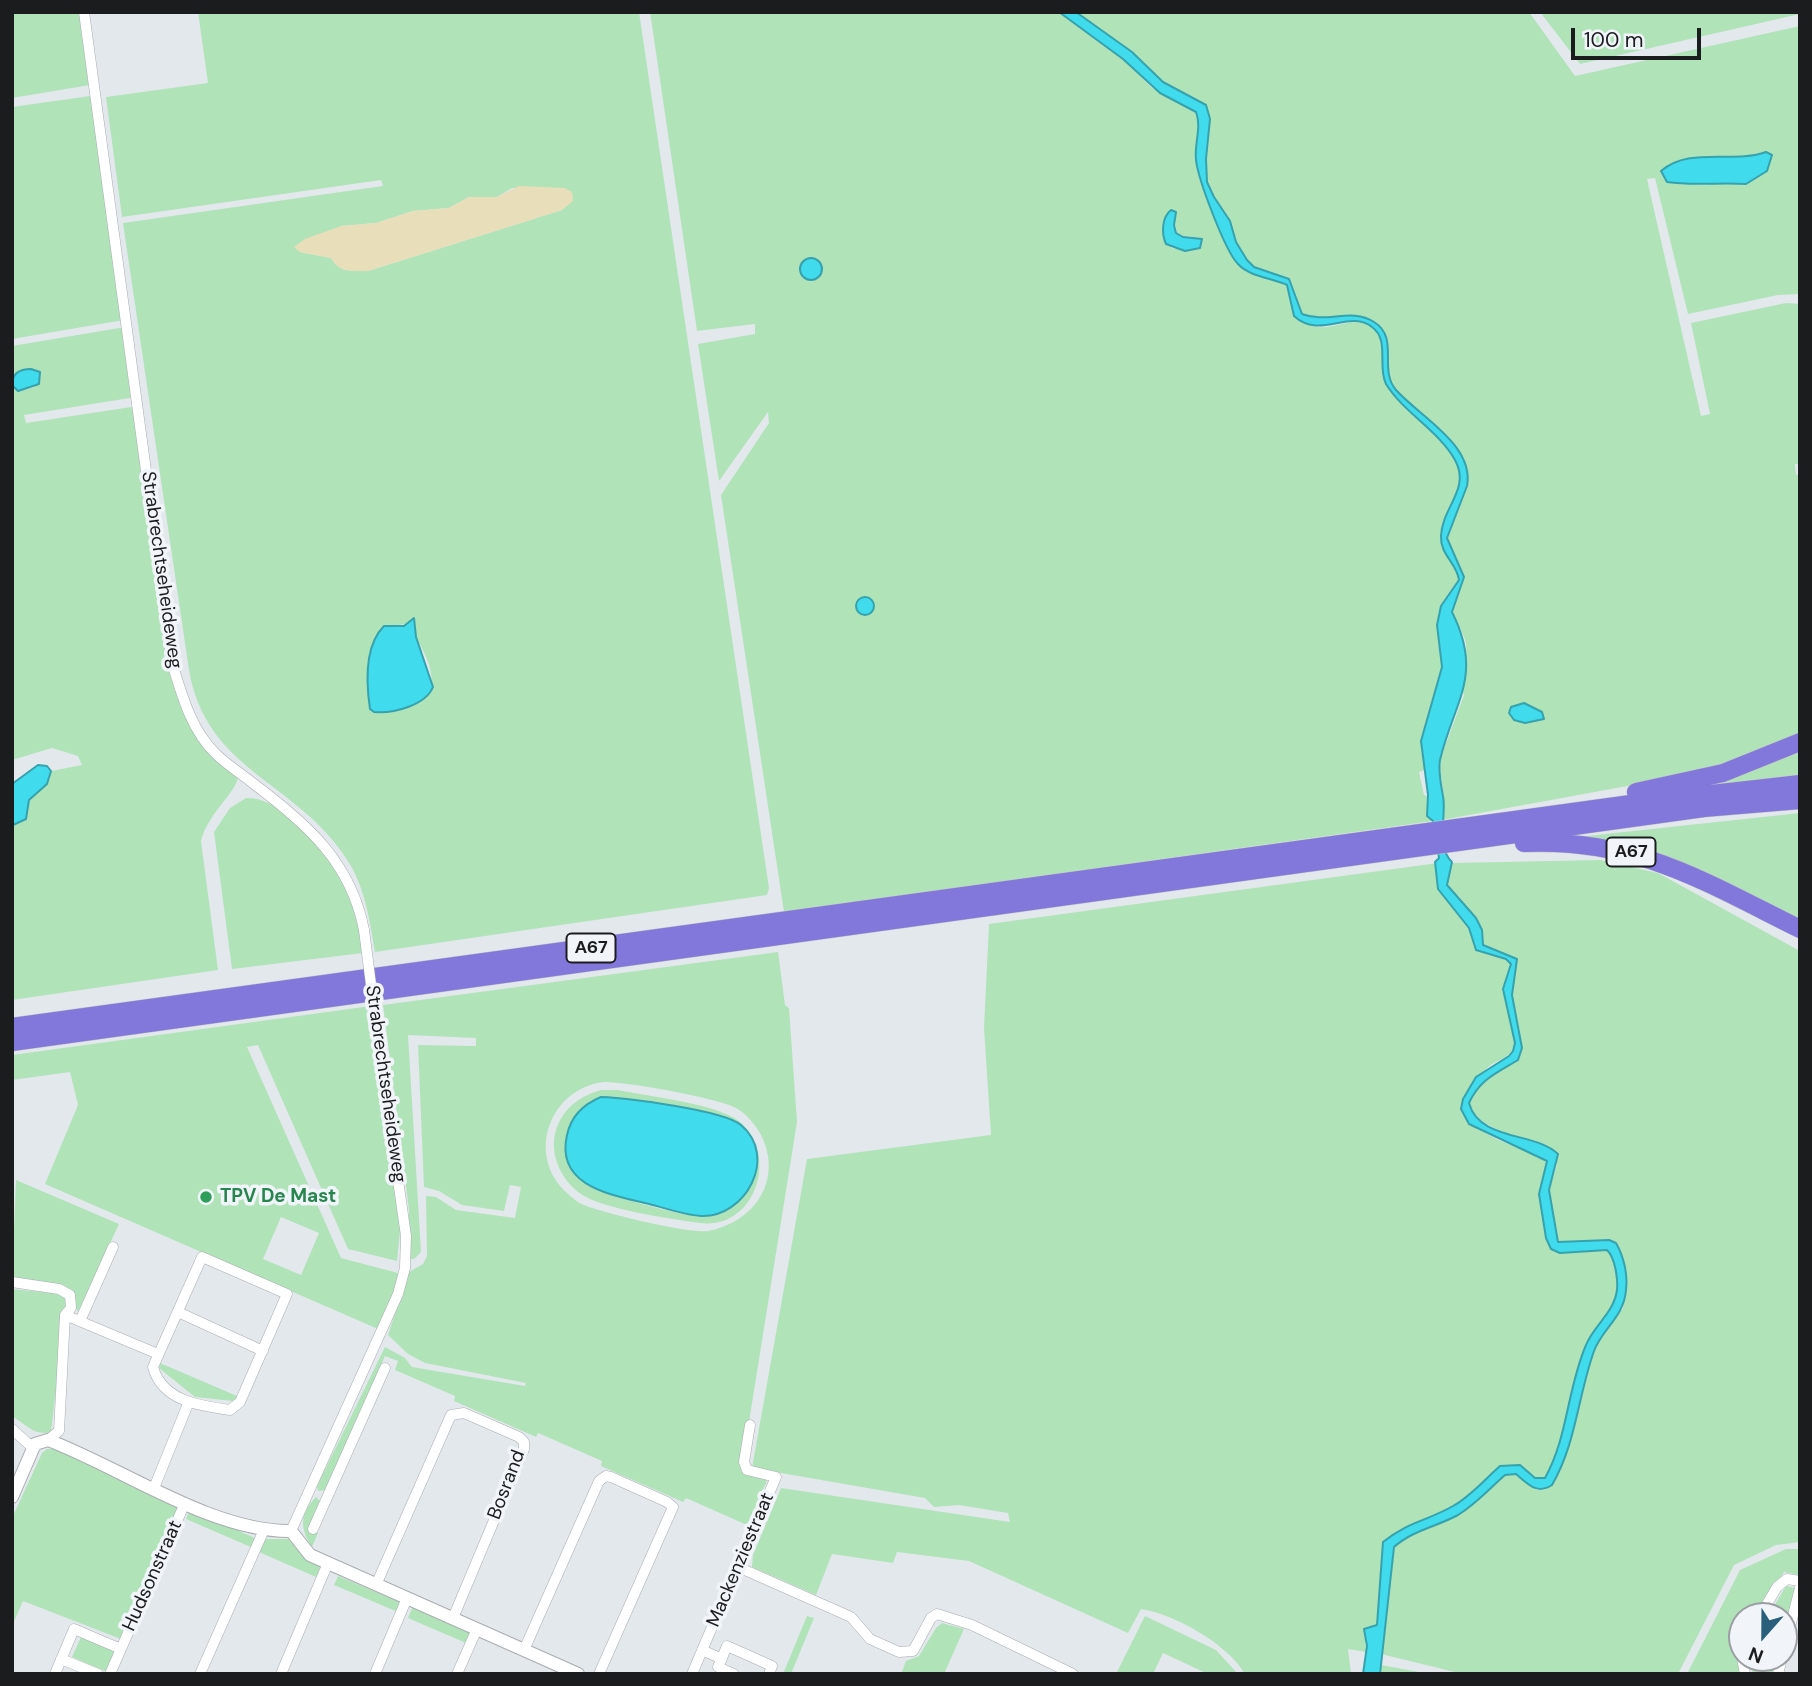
<!DOCTYPE html>
<style>
body{margin:0}
#map{position:relative;width:1812px;height:1686px;overflow:hidden;background:#e3e8ed;font-family:"DM Sans",sans-serif}
canvas{display:block}
.frame{position:absolute;inset:0;border:14px solid #1b1c1e;pointer-events:none}
.north{position:absolute;left:1728px;top:1602px;width:70px;height:70px;box-sizing:border-box;background:#f1f5fa;border:2px solid #9b9ea2;border-radius:50%;rotate:201deg;font-size:19px;font-weight:700;line-height:28px;text-align:center;color:#1b1c1e}
.north::after{content:'';display:block;margin:auto;width:24px;height:32px;background:#2a5f7b;clip-path:polygon(50% 0,100% 100%,50% 72%,0 100%)}
.scale{position:absolute;left:1571px;top:28px;width:130px;height:32px;box-sizing:border-box;border:4px solid #1b1c1e;border-top:0;padding-left:9px;font-size:21px;line-height:24px;white-space:nowrap;color:#1b1c1e;-webkit-text-stroke:5px #f1f5fa;paint-order:stroke}
</style>
<div id="map">
<canvas width="1812" height="1686"></canvas>
<div class="frame"></div>
<div class="north">N</div>
<div class="scale">100 m</div>
</div>
<script>
const context = document.querySelector('canvas').getContext('2d');
context.lineJoin = 'round';
function fill(path, color) { context.fillStyle = color; context.fill(path, 'evenodd'); }
function trace(path, color, width, dash) { context.strokeStyle = color; context.lineWidth = width; context.lineCap = dash ? 'butt' : 'round'; context.setLineDash(dash || []); context.stroke(path); }
function write(font, color, halo, rows, align = 'center') {
  context.font = font + ' "DM Sans",sans-serif'; context.lineWidth = 7; context.setLineDash([]); context.textBaseline = 'middle'; context.strokeStyle = halo; context.fillStyle = color; for (const [text, x, y, turn = 0] of rows) {
    context.save(); context.translate(x, y); context.rotate((+turn || 0) * Math.PI / 180); context.textAlign = isNaN(turn) ? turn : align; if (halo) context.strokeText(text, 0, 0); context.fillText(text, 0, 0); context.restore();
  }
}
fill(new Path2D(`
 M12 12H80L90 85 12 98Z
 M198 12H639L769 888 767 895 375 952C369 917 365 885 344 855 294 781 206 770 189 670L123 223 383 186 381 180 122 217 106 97 208 83ZM512 188H564L573 196 562 210 368 271C351 270 341 274 331 258L300 252 341 226 376 223 413 211 449 208 469 197H497ZM407 624C445 679 443 709 370 709L397 625Z
 M650 12H1059L1123 59 1151 87 1196 112C1202 127 1194 144 1196 160 1198 181 1226 254 1242 267 1255 278 1273 278 1287 285L1294 316C1300 319 1306 324 1313 326 1331 332 1352 315 1371 326 1391 338 1376 371 1390 390 1409 418 1449 437 1459 470 1467 495 1439 512 1441 536 1443 553 1457 565 1459 580L1441 606 1437 625 1442 667 1421 743 1424 750V770L1419 772 1424 795 1427 796V817L1433 821 784 912 721 495 769 423 768 412 719 481 698 344 755 334V324L697 331ZM1171 210 1178 235 1198 238 1191 251 1171 248ZM866 597 874 608 871 613 860 614 856 609 858 601Z
 M1076 12H1529L1575 76 1800 26V294L1778 295 1688 314 1655 178 1647 179 1701 416 1710 414 1691 323 1786 303 1800 304V464H1795L1796 475H1800V737L1731 763 1682 776 1442 820 1444 799 1439 762 1464 695C1459 679 1468 661 1466 644 1464 631 1453 620 1452 607L1464 577 1447 538 1467 486C1476 436 1405 417 1389 379 1385 367 1388 353 1388 341L1373 321 1321 320 1302 313 1289 279 1254 267 1247 260 1236 242 1230 221 1214 197 1207 182 1206 159 1210 119 1206 105 1163 82 1132 52ZM1764 153 1727 182 1718 181 1705 185 1667 182 1731 158Z
 M1540 12H1800V14L1580 64Z
 M90 96 93 98 124 320 12 339V107Z
 M125 327 136 397 24 415 26 423 138 406 176 670 196 726 238 777C236 793 208 813 201 841L218 970 12 1000V825L28 812 29 800 49 780 51 771 82 765 78 756 52 748 12 760V385L19 391 35 387 23 370 12 378V346Z
 M1800 747V777L1678 787Z
 M246 798C285 796 337 861 351 894 359 913 360 934 363 953L232 969 214 832 230 808Z
 M1800 813V925L1682 867 1559 839Z
 M1600 860 1658 873 1800 951V1542L1776 1545 1734 1565 1678 1674H1463L1381 1654 1394 1547C1413 1530 1436 1527 1458 1515 1476 1504 1489 1489 1504 1475L1516 1474 1537 1490H1544L1574 1431 1582 1387 1595 1348 1623 1308 1626 1276 1616 1243 1595 1240 1558 1242 1549 1190 1557 1165C1544 1156 1532 1147 1518 1139 1501 1129 1475 1125 1469 1103L1474 1092 1491 1074 1518 1060 1520 1031 1512 995 1517 959 1483 945 1482 930 1476 918 1447 885 1452 863Z
 M1438 863 1436 880 1469 928 1474 946 1486 954 1506 959 1511 964 1503 989 1515 1043C1511 1060 1498 1058 1487 1068 1478 1076 1470 1089 1463 1099L1469 1124 1498 1140 1544 1158 1547 1166 1539 1194 1551 1249 1606 1250C1615 1258 1618 1278 1617 1290 1614 1313 1594 1325 1586 1345 1567 1388 1568 1437 1545 1478L1540 1480 1529 1473 1500 1466C1484 1480 1471 1496 1453 1506 1427 1521 1409 1521 1383 1542L1377 1625 1364 1629 1366 1652 1348 1649 1351 1674H1245C1228 1644 1174 1614 1141 1609L1128 1633 969 1561 897 1552 893 1563 832 1554 816 1595 752 1567 753 1555 781 1488 1010 1522 1008 1513 959 1505 934 1507 925 1498 752 1468 807 1159 991 1135 984 1028 989 924Z
 M778 952 785 1005 789 1008 797 1122 741 1472 760 1475 767 1481 747 1525 686 1498 683 1502 601 1466 602 1461 538 1433 536 1437 454 1401 455 1396 395 1370 398 1361 385 1356 325 1490 318 1491 317 1486 385 1347 405 1358 412 1367 525 1386 526 1383 425 1363 408 1354 388 1335 409 1272 423 1264 427 1256 426 1196 436 1197 456 1210 515 1218 521 1187 510 1185 504 1211 462 1205 439 1191 424 1187 418 1045 476 1046V1038L408 1035 421 1252 414 1259H408L409 1210 383 1005ZM604 1082C628 1082 712 1097 734 1107 745 1112 754 1123 760 1133 784 1178 756 1222 708 1231 690 1234 603 1213 584 1205 578 1203 571 1197 567 1193 525 1155 550 1088 604 1082Z
 M371 1006 401 1221 397 1261 348 1249 258 1045 247 1047 341 1258 398 1273 393 1296 378 1329 45 1184 78 1105 70 1072 12 1080V1055ZM281 1217 319 1233 301 1275 263 1259Z
 M601 1090H618C646 1096 720 1104 740 1122 779 1155 756 1230 700 1223 671 1219 611 1210 586 1197 563 1185 548 1155 556 1130 563 1108 580 1096 601 1090ZM601 1097C631 1098 724 1109 745 1129 779 1161 741 1217 701 1216 677 1215 590 1193 576 1175 569 1166 569 1152 568 1140 565 1120 584 1104 601 1097Z
 M16 1180 119 1224 78 1312 68 1288 12 1280Z
 M12 1289 61 1294 66 1300 51 1432C34 1436 28 1426 12 1416Z
 M160 1363 237 1396 239 1398 233 1401 195 1397 159 1368Z
 M55 1449 175 1504 179 1509 121 1639 23 1601 12 1626V1518L42 1453 47 1449Z
 M316 1497 320 1501 309 1529 318 1533 312 1547C300 1529 299 1514 316 1497Z
 M190 1509 257 1539 253 1548 186 1519Z
 M265 1539H290L321 1566 316 1577 259 1552Z
 M1786 1549H1800L1799 1575 1784 1572 1757 1616H1742C1742 1637 1738 1653 1741 1674H1687L1740 1570Z
 M338 1576 402 1603 398 1612 334 1585Z
 M1786 1586 1796 1588 1784 1647V1616H1768Z
 M413 1606 471 1633 466 1643 408 1618Z
 M807 1616 814 1618 791 1674H783Z
 M1145 1616 1216 1650 1238 1674H1208L1163 1653 1153 1674H1116Z
 M942 1623 964 1629 944 1674H901L906 1661 919 1656 936 1628Z
 M81 1637 115 1651 107 1672 72 1657Z
 M1750 1658H1782L1774 1674H1753Z
 M1381 1665 1430 1674H1380Z`), '#b0e4b8');
fill(new Path2D(`
 M519 186 564 188 572 192 573 201 562 210 368 271C351 270 341 274 331 258L300 252 294 247 305 239 341 226 376 223 413 211 449 208 469 197H497Z`), '#e8deb9');
const water = new Path2D(`
 M1059 12H1076L1132 52 1163 82 1206 105 1210 119 1206 159 1207 182 1214 197 1230 221 1236 242 1247 260 1254 267 1289 279 1302 314C1327 324 1351 307 1374 322 1400 338 1378 369 1396 390 1419 416 1475 445 1467 486L1447 538 1464 577 1452 612C1484 676 1454 701 1440 760 1438 771 1441 785 1443 796 1447 815 1435 846 1452 862L1447 885 1476 918 1482 930 1483 945 1517 959 1512 995 1522 1048 1518 1060C1497 1073 1480 1079 1469 1103 1479 1141 1536 1132 1558 1154L1549 1190 1558 1242 1609 1240 1616 1243C1624 1257 1628 1275 1626 1290 1624 1317 1602 1329 1594 1351 1578 1396 1576 1444 1552 1485 1537 1495 1528 1484 1516 1474L1505 1475C1489 1489 1476 1504 1458 1515 1436 1527 1413 1530 1394 1547L1380 1674H1363L1367 1646 1364 1629 1377 1625 1383 1542C1409 1521 1427 1521 1453 1506 1471 1496 1484 1480 1500 1466L1520 1465 1535 1478H1545C1568 1437 1567 1389 1586 1345 1594 1325 1614 1313 1617 1290 1618 1278 1615 1258 1607 1250L1560 1253 1551 1249 1546 1238 1539 1194 1547 1161 1469 1124 1461 1109 1463 1099 1476 1077 1509 1056 1513 1051 1515 1043 1503 989 1511 964 1506 959 1476 950 1469 928 1438 889 1435 862 1439 858 1433 821 1427 816 1428 795 1421 741 1442 667 1437 625 1441 606 1459 580C1457 563 1440 555 1441 536 1442 507 1471 489 1455 460 1439 431 1404 413 1386 384 1377 366 1390 340 1372 327 1349 309 1320 340 1294 316L1287 285C1272 278 1250 277 1238 264 1225 251 1198 179 1196 160 1194 144 1202 127 1196 112L1160 93 1123 59Z
 M1766 152 1772 155 1767 171 1746 184C1719 182 1694 186 1667 182L1661 171C1690 146 1733 164 1766 152Z
 M1171 210 1176 212 1174 225 1176 233 1183 237 1202 239 1200 248 1185 251 1166 244C1161 233 1162 217 1171 210Z
 M800 269a11 11 0 1 1 22 0a11 11 0 1 1-22 0Z
 M31 369 40 372 39 384 18 391 12 385C12 373 20 369 31 369Z
 M856 606a9 9 0 1 1 18 0a9 9 0 1 1-18 0Z
 M414 618 416 637 433 687C426 705 393 714 374 712L370 709C366 682 364 646 384 626H404Z
 M1524 703 1542 712 1544 719 1525 723 1514 720 1509 713 1511 707Z
 M38 765 47 766 51 771 47 784 29 800 26 819 13 825 12 784Z
 M601 1097C627 1098 723 1110 741 1125 779 1157 745 1218 701 1216 684 1215 665 1208 649 1204 613 1195 555 1187 567 1135 571 1116 584 1104 601 1097Z`);
fill(water, '#40dbec');
trace(water, '#35a2ae', 2);
const minor = new Path2D(`
 M84 12 172 663C182 695 191 730 216 754 227 765 242 774 254 784 307 824 351 862 364 930
 M202 1257 287 1294 240 1402 230 1410C200 1406 162 1401 153 1367Z
 M12 1282 59 1289 70 1295 71 1308 65 1315 158 1354
 M178 1312 263 1351
 M80 1321 113 1247
 M12 1429 33 1448
 M48 1440 59 1431 65 1315
 M154 1488 188 1404
 M313 1529 385 1368
 M291 1531 398 1294 405 1268 406 1236 379 1047
 M738 1567 851 1617 870 1639 899 1652 913 1651 931 1618 937 1614 972 1625 1073 1674
 M376 1585 451 1415 464 1413 519 1437 524 1442V1449L453 1618
 M1760 1616 1777 1587 1787 1579 1800 1581
 M524 1650 599 1481 606 1476 611 1477 667 1502 673 1507 599 1674
 M702 1650 722 1659
 M1742 1658 1745 1674
 M61 1659 98 1674
 M55 1674 74 1629 121 1649
 M110 1674 185 1503
 M200 1674 263 1532
 M281 1674 328 1563
 M375 1674 407 1598
 M457 1674 477 1629
 M692 1674 776 1477 747 1470 744 1462 750 1425
 M734 1674 718 1667 727 1646 772 1666 769 1674
 M1778 1674 1800 1588`);
const tertiary = new Path2D(`
 M12 1497 35 1444 48 1440C122 1468 212 1532 291 1531L310 1555 578 1674`);
const motorway = new Path2D(`
 M1636 792 1723 773 1800 742
 M1524 843C1636 838 1703 881 1800 929
 M12 1027 1667 799 1800 784
 M12 1042 1704 808 1800 800`);
trace(minor, '#a8acb1', 11);
trace(tertiary, '#a8acb1', 14);
trace(motorway, '#c4c4c4', 19);
trace(minor, '#fff', 10);
trace(tertiary, '#fff', 12);
trace(motorway, '#8278db', 18);
const minorBridge = new Path2D(`
 M364 930 379 1047`);
trace(minorBridge, '#a8acb1', 11, []);
trace(minorBridge, '#fff', 10);
for (const [x, y, r, color] of [
 [206,1197,7,"#2e9e5b"]
]) { const dot = new Path2D(); dot.arc(x, y, r, 0, 2 * Math.PI); context.fillStyle = color; context.fill(dot); trace(dot, '#f1f5fa', 2.5); }
for (const [x, y, w] of [
 [1631,852,49],
 [591,948,49]
]) { const box = new Path2D(); box.roundRect(x - w / 2, y - 14.5, w, 29, 5); context.fillStyle = '#f1f5fa'; context.fill(box); trace(box, '#1b1c1e', 2); }
write('bold 18px', '#1b1c1e', null, [
 ["A67",1631,852],
 ["A67",591,948]
]);
write('19px', '#1b1c1e', '#f1f5fa', [
 ["Strabrechtseheideweg",161,570,82],
 ["Strabrechtseheideweg",385,1084,82],
 ["Bosrand",507,1485,-69],
 ["Mackenziestraat",741,1560,-67],
 ["Hudsonstraat",153,1576,-66]
]);
write('bold 19px', '#27864d', '#f1f5fa', [
 ["TPV De Mast",220,1197]
], 'left');
</script>
